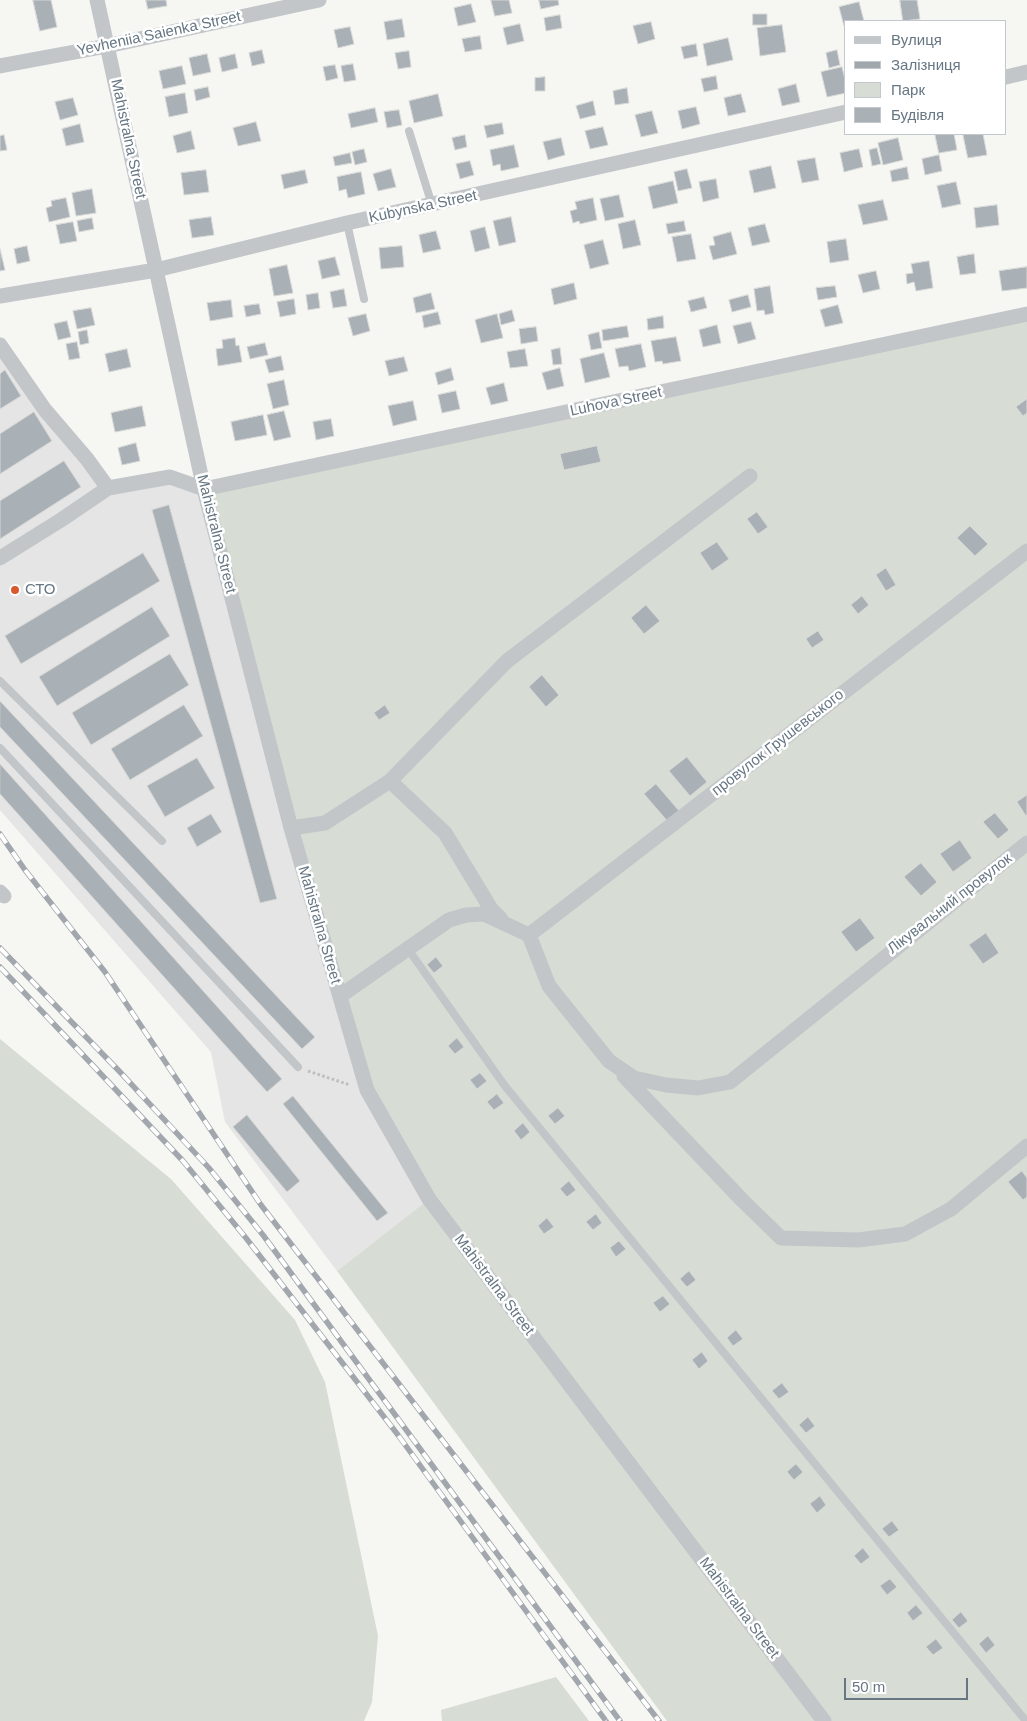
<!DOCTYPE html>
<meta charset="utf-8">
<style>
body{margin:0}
#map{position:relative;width:1027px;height:1721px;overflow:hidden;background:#f6f6f3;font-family:Helvetica,sans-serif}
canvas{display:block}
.legend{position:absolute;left:844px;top:20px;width:162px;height:115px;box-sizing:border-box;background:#fff;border:1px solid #c2c8cd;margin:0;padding:6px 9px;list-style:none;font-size:15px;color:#667683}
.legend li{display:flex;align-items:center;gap:10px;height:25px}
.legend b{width:25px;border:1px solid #c2c8cd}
.scale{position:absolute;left:844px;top:1678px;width:124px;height:22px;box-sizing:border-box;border:2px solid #667683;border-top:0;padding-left:6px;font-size:15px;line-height:18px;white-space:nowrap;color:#667683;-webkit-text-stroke:4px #fff;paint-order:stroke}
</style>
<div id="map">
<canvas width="1027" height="1721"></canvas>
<ul class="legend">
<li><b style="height:6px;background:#c2c6c9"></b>Вулиця</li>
<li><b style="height:6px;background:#a1a7ac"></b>Залізниця</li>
<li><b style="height:14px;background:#d7ddd4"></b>Парк</li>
<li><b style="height:14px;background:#a9b1b6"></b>Будівля</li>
</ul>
<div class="scale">50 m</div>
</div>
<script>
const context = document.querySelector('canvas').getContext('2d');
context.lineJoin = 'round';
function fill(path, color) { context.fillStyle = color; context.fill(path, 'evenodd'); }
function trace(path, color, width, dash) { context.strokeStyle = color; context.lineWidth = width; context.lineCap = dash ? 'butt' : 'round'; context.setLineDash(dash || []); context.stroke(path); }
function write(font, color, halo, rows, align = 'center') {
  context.font = font + ' Helvetica,sans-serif'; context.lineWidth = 5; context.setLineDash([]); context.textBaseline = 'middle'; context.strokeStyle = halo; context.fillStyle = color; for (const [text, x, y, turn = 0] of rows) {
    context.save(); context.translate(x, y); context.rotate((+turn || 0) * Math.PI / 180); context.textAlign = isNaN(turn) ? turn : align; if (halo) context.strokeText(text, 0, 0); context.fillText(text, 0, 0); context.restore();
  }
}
fill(new Path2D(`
 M0 345 107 488 170 477 204 489 429 1199 337 1271 225 1122 211 1052 0 810Z`), '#e4e5e4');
fill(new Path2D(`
 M1027 314V1721H667L337 1271 429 1199 367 1090 204 489Z
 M0 1039 171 1179 295 1320 325 1382 378 1636 372 1702 364 1721H0Z
 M556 1677 589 1721H442L441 1710Z`), '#d7ddd4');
const building = new Path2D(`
 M33 0H51L57 27 40 31Z
 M146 0H166L167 6 148 9Z
 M491 0H509L512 13 495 16Z
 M539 0H558L559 5 541 9Z
 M900 0H917L920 19 903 21Z
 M859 2 864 21H846L844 26 839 7Z
 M471 4 476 22 458 26 454 8Z
 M753 14H767V25H753Z
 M560 15 562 28 546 31 544 18Z
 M402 19 405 37 387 40 384 22Z
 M651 22 655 39 638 44 633 26Z
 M520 24 524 41 507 45 503 28Z
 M782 25 786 52 760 56 757 28Z
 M350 27 354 44 338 48 334 30Z
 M480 36 482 49 465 52 462 39Z
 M728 38 733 60 707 66 703 44Z
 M696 44 698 56 684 59 681 47Z
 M262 50 265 63 252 66 249 53Z
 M837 50 840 65 829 68 826 53Z
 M409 51 411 67 398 69 395 53Z
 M207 54 211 72 193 76 189 58Z
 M235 54 238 68 222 72 219 58Z
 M353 64 356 80 344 82 341 66Z
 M335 65 338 78 326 81 323 67Z
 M182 66 186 84 163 89 159 71Z
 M842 67 846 84V93L827 97 821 72Z
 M716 76 718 89 704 92 701 79Z
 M545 77V91H535V78Z
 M796 84 800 102 782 106 778 89Z
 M208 87 210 97 196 101 194 90Z
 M627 88 629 103 615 105 613 91Z
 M185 93 188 113 169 117 165 97Z
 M438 94 443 116 414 123 409 101Z
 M741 94 746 112 728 116 724 98Z
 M73 98 78 115 60 120 55 102Z
 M593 101 596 115 580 119 576 106Z
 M696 107 700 124 682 129 678 111Z
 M375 108 378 122 351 128 348 114Z
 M399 110 402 125 387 128 384 112Z
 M652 111 658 133 641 137 635 115Z
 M256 122 261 141 238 146 233 128Z
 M502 123 504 134 487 138 484 126Z
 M80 124 84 142 66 146 62 129Z
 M603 127 608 145 590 149 585 131Z
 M191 131 195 149 177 153 173 136Z
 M935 134H954L957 150 939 153Z
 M963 134H983L987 155 968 158Z
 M4 135 7 150 0 151V136Z
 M465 135 467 147 455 150 452 138Z
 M561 138 565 155 548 160 543 142Z
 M898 138 903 160 883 165 878 143Z
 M514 145 519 167 501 171 500 164 493 166 490 150Z
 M877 148 881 164 872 166 869 150Z
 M364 149 367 162 355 165 352 152Z
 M859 149 863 167 844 172 840 153Z
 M350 153 352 163 335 166 333 157Z
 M939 155 942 171 925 175 922 159Z
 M815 158 819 180 802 183 797 161Z
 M470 161 474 175 460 179 456 164Z
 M771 166 776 188 754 193 749 171Z
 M907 167 909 179 892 182 890 171Z
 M391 169 396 187 378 191 373 174Z
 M687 169 692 188 678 191 674 172Z
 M206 170 209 192 184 195 181 173Z
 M305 170 308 183 284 189 281 175Z
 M361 172 365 194 348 198 346 189 339 191 337 177Z
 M716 179 719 198 703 202 699 182Z
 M673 181 678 203 653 209 648 187Z
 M956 182 961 204 942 208 937 186Z
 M92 189 96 213 76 216 72 193Z
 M619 195 624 217 605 221 600 199Z
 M66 198 70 217 49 222 46 208 52 206 51 201Z
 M593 198 597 220 580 224 579 221 573 223 570 211 577 209 575 202Z
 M883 200 888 220 863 225 858 205Z
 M997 205 999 225 976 228 974 208Z
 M211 217 214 235 192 238 189 220Z
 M511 217 516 242 499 246 493 221Z
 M92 218 94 229 79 232 77 221Z
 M635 220 641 245 623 249 618 224Z
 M684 221 686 231 668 234 666 224Z
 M73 222 77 241 60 244 56 225Z
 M765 224 770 242 752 246 748 228Z
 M485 227 490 248 475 252 470 231Z
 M436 231 441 249 423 253 419 235Z
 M731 232 737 254 713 260 709 246 715 245 713 237Z
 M691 234 696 259 677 262 672 237Z
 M846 239 849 260 830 263 827 242Z
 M603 240 609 264 590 269 584 245Z
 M27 246 30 261 17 264 14 249Z
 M402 246 404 267 381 269 379 248Z
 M0 249 5 270 0 271Z
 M974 254 976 273 960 275 957 257Z
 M335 257 340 275 322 279 318 261Z
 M929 261 933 288 916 291 914 282 907 284 906 274 913 273 911 264Z
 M287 265 293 293 274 296 269 269Z
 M1027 267V288L1002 291 999 271Z
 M876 271 880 289 863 293 858 275Z
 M574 283 577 299 554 305 551 289Z
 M770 286 774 313 765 315 764 310 757 311 754 289Z
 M835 286 837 297 818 300 816 288Z
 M344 289 347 306 333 308 330 292Z
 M318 293 320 308 308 310 306 295Z
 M431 293 435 309 416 313 413 298Z
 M748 295 751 307 732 312 729 300Z
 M704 297 707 308 691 312 688 301Z
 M294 299 296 314 280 317 277 302Z
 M231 300 233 317 210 321 207 303Z
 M259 304 261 314 246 317 244 306Z
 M838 305 843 323 825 327 820 310Z
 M91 308 95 325 77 329 73 311Z
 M512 310 515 321 501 325 499 314Z
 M438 312 441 324 424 328 422 316Z
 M366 314 370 331 353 336 348 318Z
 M497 314 503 338 481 343 475 320Z
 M663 316 664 328 648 330 647 319Z
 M67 321 71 337 58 340 54 324Z
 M751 322 756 339 738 344 733 326Z
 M717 325 721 343 703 347 699 330Z
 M627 326 629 337 603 341 602 330Z
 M536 327 538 341 521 344 519 329Z
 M87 330 89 343 80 345 78 332Z
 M599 332 602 348 591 350 588 335Z
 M676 337 681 361 663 364 662 361 655 362 651 341Z
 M235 338 236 346 239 345 242 362 218 366 216 349 223 348 222 340Z
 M77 342 80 358 69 360 66 344Z
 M265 343 268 355 250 359 247 347Z
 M641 344 646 367 629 371 628 366 619 367 615 349Z
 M560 348 562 364 553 365 551 350Z
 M127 349 131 367 109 372 105 354Z
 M525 349 528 366 510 368 507 352Z
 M604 353 610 377 585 383 580 359Z
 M281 356 284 370 269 373 265 360Z
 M404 357 408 371 389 376 385 361Z
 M451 368 454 380 438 385 435 373Z
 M560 368 564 386 547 390 542 373Z
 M5 370 21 396 0 409V374Z
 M284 380 289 405 273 409 267 384Z
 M504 383 508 401 491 405 486 388Z
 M456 391 460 409 442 413 438 395Z
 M1027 399V413L1023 416 1016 407Z
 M413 401 417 420 393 426 388 406Z
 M142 406 146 426 115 432 111 413Z
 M284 411 291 437 274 441 267 415Z
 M34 412 52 441 0 474V434Z
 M263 415 267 435 235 441 231 422Z
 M331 419 334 436 316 440 313 422Z
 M136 443 140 461 122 465 118 448Z
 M597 446 601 462 564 470 560 454Z
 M64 461 81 487 0 539V501Z
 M169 505 277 899 260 903 152 510Z
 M757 512 768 527 758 534 747 519Z
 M970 526 988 544 975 556 957 538Z
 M717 542 729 559 712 571 700 553Z
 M143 553 160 581 21 664 5 636Z
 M886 568 896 585 886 591 876 575Z
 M862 596 869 605 858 614 851 605Z
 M646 605 660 621 644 634 631 618Z
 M152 607 170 636 57 706 39 677Z
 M818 631 824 640 812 648 806 639Z
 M170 654 189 685 91 745 72 713Z
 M542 675 559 695 546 707 529 687Z
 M0 701 315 1037 302 1049 0 727Z
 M184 705 203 736 130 780 111 749Z
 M385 705 390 713 379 720 374 713Z
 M687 757 707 782 690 796 669 771Z
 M197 758 215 788 165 817 147 786Z
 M0 764 282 1079 267 1092 0 794Z
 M656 784 681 813 669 823 644 794Z
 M1027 795V815L1026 816 1017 802Z
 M995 813 1009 830 998 839 983 822Z
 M211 814 222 832 197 847 187 828Z
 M960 840 972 858 953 872 940 854Z
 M921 863 937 882 921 896 904 877Z
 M860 918 875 938 856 952 841 932Z
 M986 933 999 953 983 964 969 945Z
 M436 957 443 966 434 973 427 965Z
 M457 1038 464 1047 455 1054 448 1046Z
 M480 1073 487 1081 477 1089 470 1080Z
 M497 1094 504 1103 494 1110 487 1102Z
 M293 1096 388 1213 377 1221 283 1104Z
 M558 1108 565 1116 555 1124 548 1116Z
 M247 1115 300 1181 287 1192 233 1127Z
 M523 1123 530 1132 521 1140 514 1131Z
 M1022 1171 1027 1178V1197L1023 1200 1008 1182Z
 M569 1181 576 1190 567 1197 560 1189Z
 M596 1214 602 1223 593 1230 586 1222Z
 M547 1218 554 1227 544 1234 538 1226Z
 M619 1241 626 1249 616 1257 610 1248Z
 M689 1271 696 1280 687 1287 680 1279Z
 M663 1296 670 1304 660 1312 653 1303Z
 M736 1330 743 1339 733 1346 727 1338Z
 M702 1352 708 1361 699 1369 692 1360Z
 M782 1383 789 1392 779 1399 772 1391Z
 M808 1417 815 1426 806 1433 799 1425Z
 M796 1464 803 1472 794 1480 787 1472Z
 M820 1496 826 1505 817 1513 810 1504Z
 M892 1521 899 1530 889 1537 882 1529Z
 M863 1548 870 1557 861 1564 854 1556Z
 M890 1579 897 1587 887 1595 880 1586Z
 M916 1605 923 1613 913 1621 907 1613Z
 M961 1612 968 1621 959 1628 952 1620Z
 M988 1636 995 1645 986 1653 979 1644Z
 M936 1639 943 1648 933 1655 926 1647Z`);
fill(building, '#a9b1b6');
trace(building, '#d8d8d6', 1);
trace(new Path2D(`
 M308 1071 350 1085`), '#bcbec0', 3, [2.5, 2.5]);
trace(new Path2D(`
 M409 131 432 205
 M347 223 364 299
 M0 681 162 841
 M0 748 298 1067
 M408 949 505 1086 1026 1721`), '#c2c6c9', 8);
trace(new Path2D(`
 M97 0 204 489 291 828 367 1090 429 1199 824 1721
 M0 66 107 46 319 0
 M1006 77 1027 72
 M0 296 156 270 347 223 846 112
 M0 345 45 410 87 459 108 488
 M204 489 1027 314
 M0 558 61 520 108 488 170 477 204 489
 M390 781 445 833 491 909 501 919
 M291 828 325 823 390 781 507 661 750 476
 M0 892 4 896
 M529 935 1027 551
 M340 996 449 920 466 915 484 914 529 935 549 986 609 1061 634 1078 666 1085 698 1088 730 1082 1027 843
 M624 1076 742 1200 781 1238 858 1240 905 1234 951 1209 1027 1146`), '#c2c6c9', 15);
const rail = new Path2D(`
 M0 834 25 870 105 972 261 1205 659 1721
 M0 948 121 1073 209 1168 263 1235 620 1721
 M0 967 183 1161 246 1238 398 1435 606 1721`);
trace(rail, '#a1a7ac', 5.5);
trace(rail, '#fff', 4, [11]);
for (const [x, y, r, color] of [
 [15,590,5,"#db582e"]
]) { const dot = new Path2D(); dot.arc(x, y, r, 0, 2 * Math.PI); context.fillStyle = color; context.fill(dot); trace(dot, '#fff', 2); }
write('15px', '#667683', '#fff', [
 ["Yevheniia Saienka Street",159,34,-12],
 ["Mahistralna Street",128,139,78],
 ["Kubynska Street",423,207,-12],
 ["Luhova Street",616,402,-12],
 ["Mahistralna Street",216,534,76],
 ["провулок Грушевського",778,743,-38],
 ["Лікувальний провулок",950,904,-38],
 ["Mahistralna Street",319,925,74],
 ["Mahistralna Street",494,1285,53],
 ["Mahistralna Street",739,1608,53]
]);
write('15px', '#667683', '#fff', [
 ["СТО",25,590]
], 'left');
</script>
